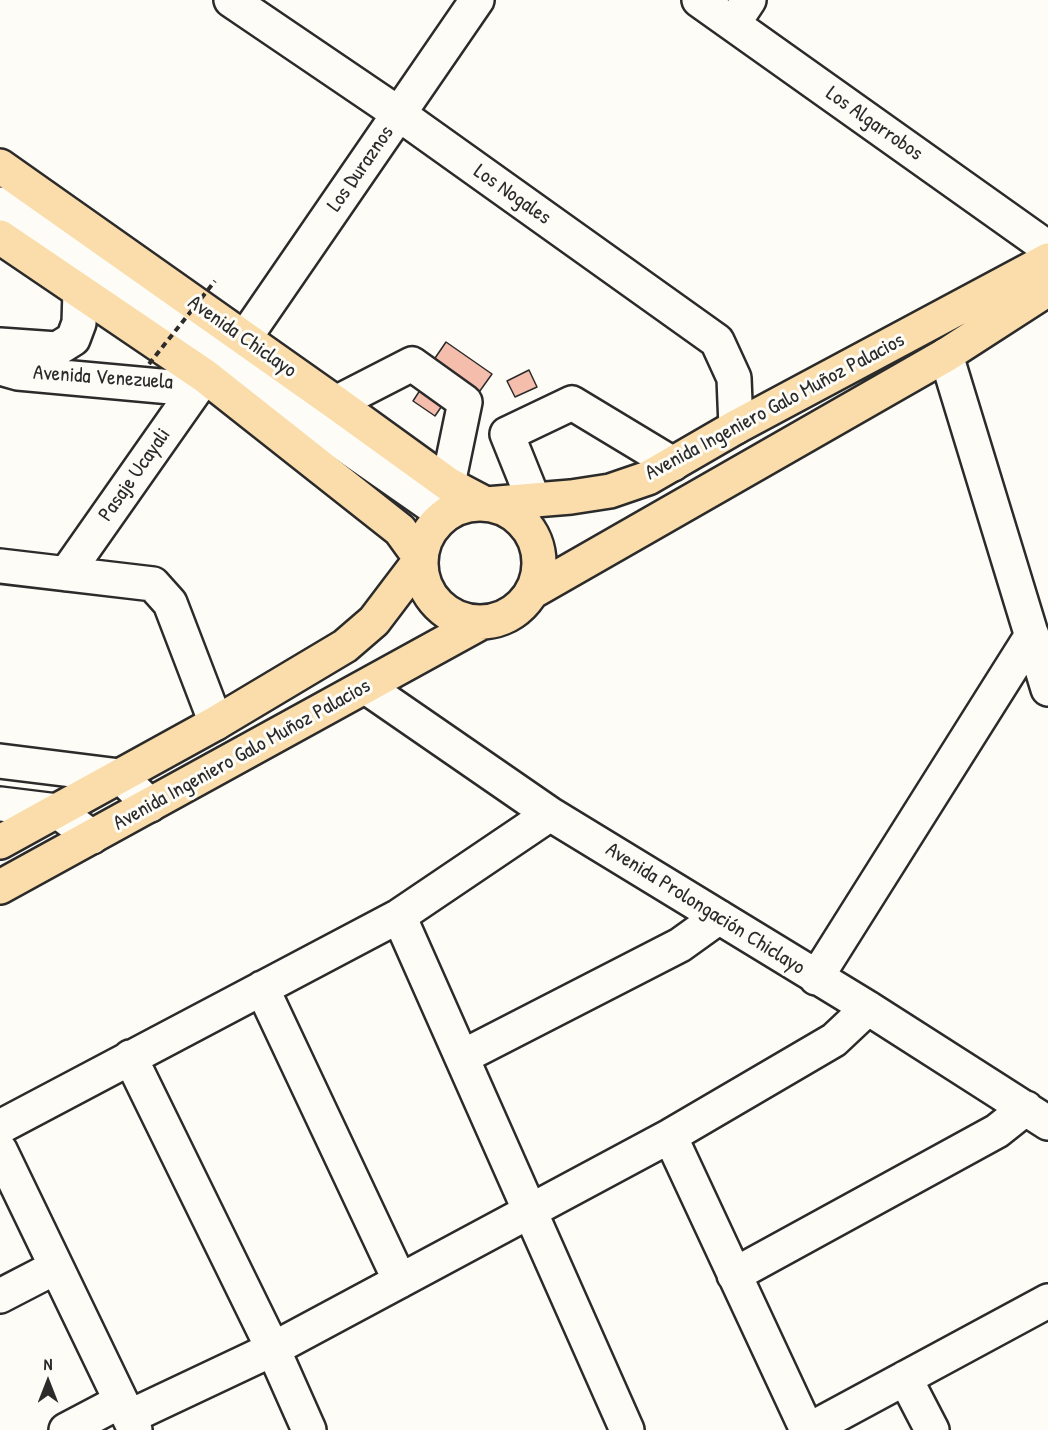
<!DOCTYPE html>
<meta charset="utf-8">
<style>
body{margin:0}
#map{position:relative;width:1048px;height:1430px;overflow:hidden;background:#fdfcf7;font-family:"Patrick Hand",sans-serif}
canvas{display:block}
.north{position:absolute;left:18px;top:1352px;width:60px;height:60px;-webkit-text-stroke:4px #fdfcf7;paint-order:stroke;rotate:0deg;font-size:16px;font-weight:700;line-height:24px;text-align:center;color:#2b2b2b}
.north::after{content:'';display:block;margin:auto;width:21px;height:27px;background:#2b2b2b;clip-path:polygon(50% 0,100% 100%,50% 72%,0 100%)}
</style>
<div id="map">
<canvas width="1048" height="1430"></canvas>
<div class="north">N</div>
</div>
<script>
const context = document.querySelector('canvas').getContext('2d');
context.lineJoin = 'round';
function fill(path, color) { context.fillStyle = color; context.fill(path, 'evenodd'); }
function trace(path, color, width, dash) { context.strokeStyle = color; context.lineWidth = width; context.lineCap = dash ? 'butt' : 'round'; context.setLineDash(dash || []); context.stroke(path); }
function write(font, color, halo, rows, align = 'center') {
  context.font = font + ' "Patrick Hand",sans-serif'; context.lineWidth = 6; context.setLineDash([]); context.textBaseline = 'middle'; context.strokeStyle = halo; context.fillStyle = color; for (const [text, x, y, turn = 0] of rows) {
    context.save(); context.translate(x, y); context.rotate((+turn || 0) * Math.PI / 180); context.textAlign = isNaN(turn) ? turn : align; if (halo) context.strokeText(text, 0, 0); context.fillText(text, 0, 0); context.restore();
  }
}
const building = new Path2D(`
 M446 342 492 374 477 395 431 364Z
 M529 370 537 387 515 397 507 381Z
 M426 381 448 397 435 416 413 401Z`);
fill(building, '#f5bdab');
trace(building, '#2b2b2b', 1.5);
const minor = new Path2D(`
 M231 0 399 114 717 341 734 378 736 427
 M699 0 1048 248
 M733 24 749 0
 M0 204 445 515
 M244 339 477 0
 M0 345 57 349 73 339 79 323 80 291
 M946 355 1048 689
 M0 368 18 373 171 387 205 376
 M336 403 412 364 465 402 448 484
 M534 501 507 434 572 403 673 464
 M0 566 153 584 170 603 216 723
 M66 574 205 376
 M366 687 550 814 868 1008 1048 1123
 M0 761 120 776 150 805
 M0 804 57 811 92 837
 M399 916 627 1430
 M816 978 1032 635
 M262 988 400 1281
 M130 1057 273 1349 309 1430
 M462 1057 680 945 719 917
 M0 1127 399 916 550 814
 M670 1136 807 1430
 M0 1150 135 1430
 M734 1275 997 1131 1026 1108
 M0 1296 56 1267
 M905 1378 932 1430
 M129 1417 273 1349 670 1136 834 1040 868 1008
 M66 1430 121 1401
 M809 1430 1048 1301`);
const major = new Path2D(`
 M0 166 336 403 448 484 486 504 571 497 610 491 648 478 736 427 1048 260
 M0 237 205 376 400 530 421 559 374 621 345 646 216 723 0 842
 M421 563a59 59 0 1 1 118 0a59 59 0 1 1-118 0Z
 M532 592 946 355 1048 289
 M0 887 482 622`);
trace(minor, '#2b2b2b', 38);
trace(major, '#2b2b2b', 38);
trace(minor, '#fdfcf7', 33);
trace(major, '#fbddab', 33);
trace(new Path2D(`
 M149 364 215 281`), '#2b2b2b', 4, [6, 4.5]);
write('21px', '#2b2b2b', '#fdfcf7', [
 ["Los Algarrobos",874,124,35],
 ["Los Duraznos",361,169,-55],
 ["Los Nogales",512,195,35],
 ["Avenida Chiclayo",242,337,35],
 ["Avenida Venezuela",103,378,4],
 ["Avenida Ingeniero Galo Muñoz Palacios",775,407,-28],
 ["Pasaje Ucayali",135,475,-55],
 ["Avenida Ingeniero Galo Muñoz Palacios",242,755,-29],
 ["Avenida Prolongación Chiclayo",705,909,32]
]);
</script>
